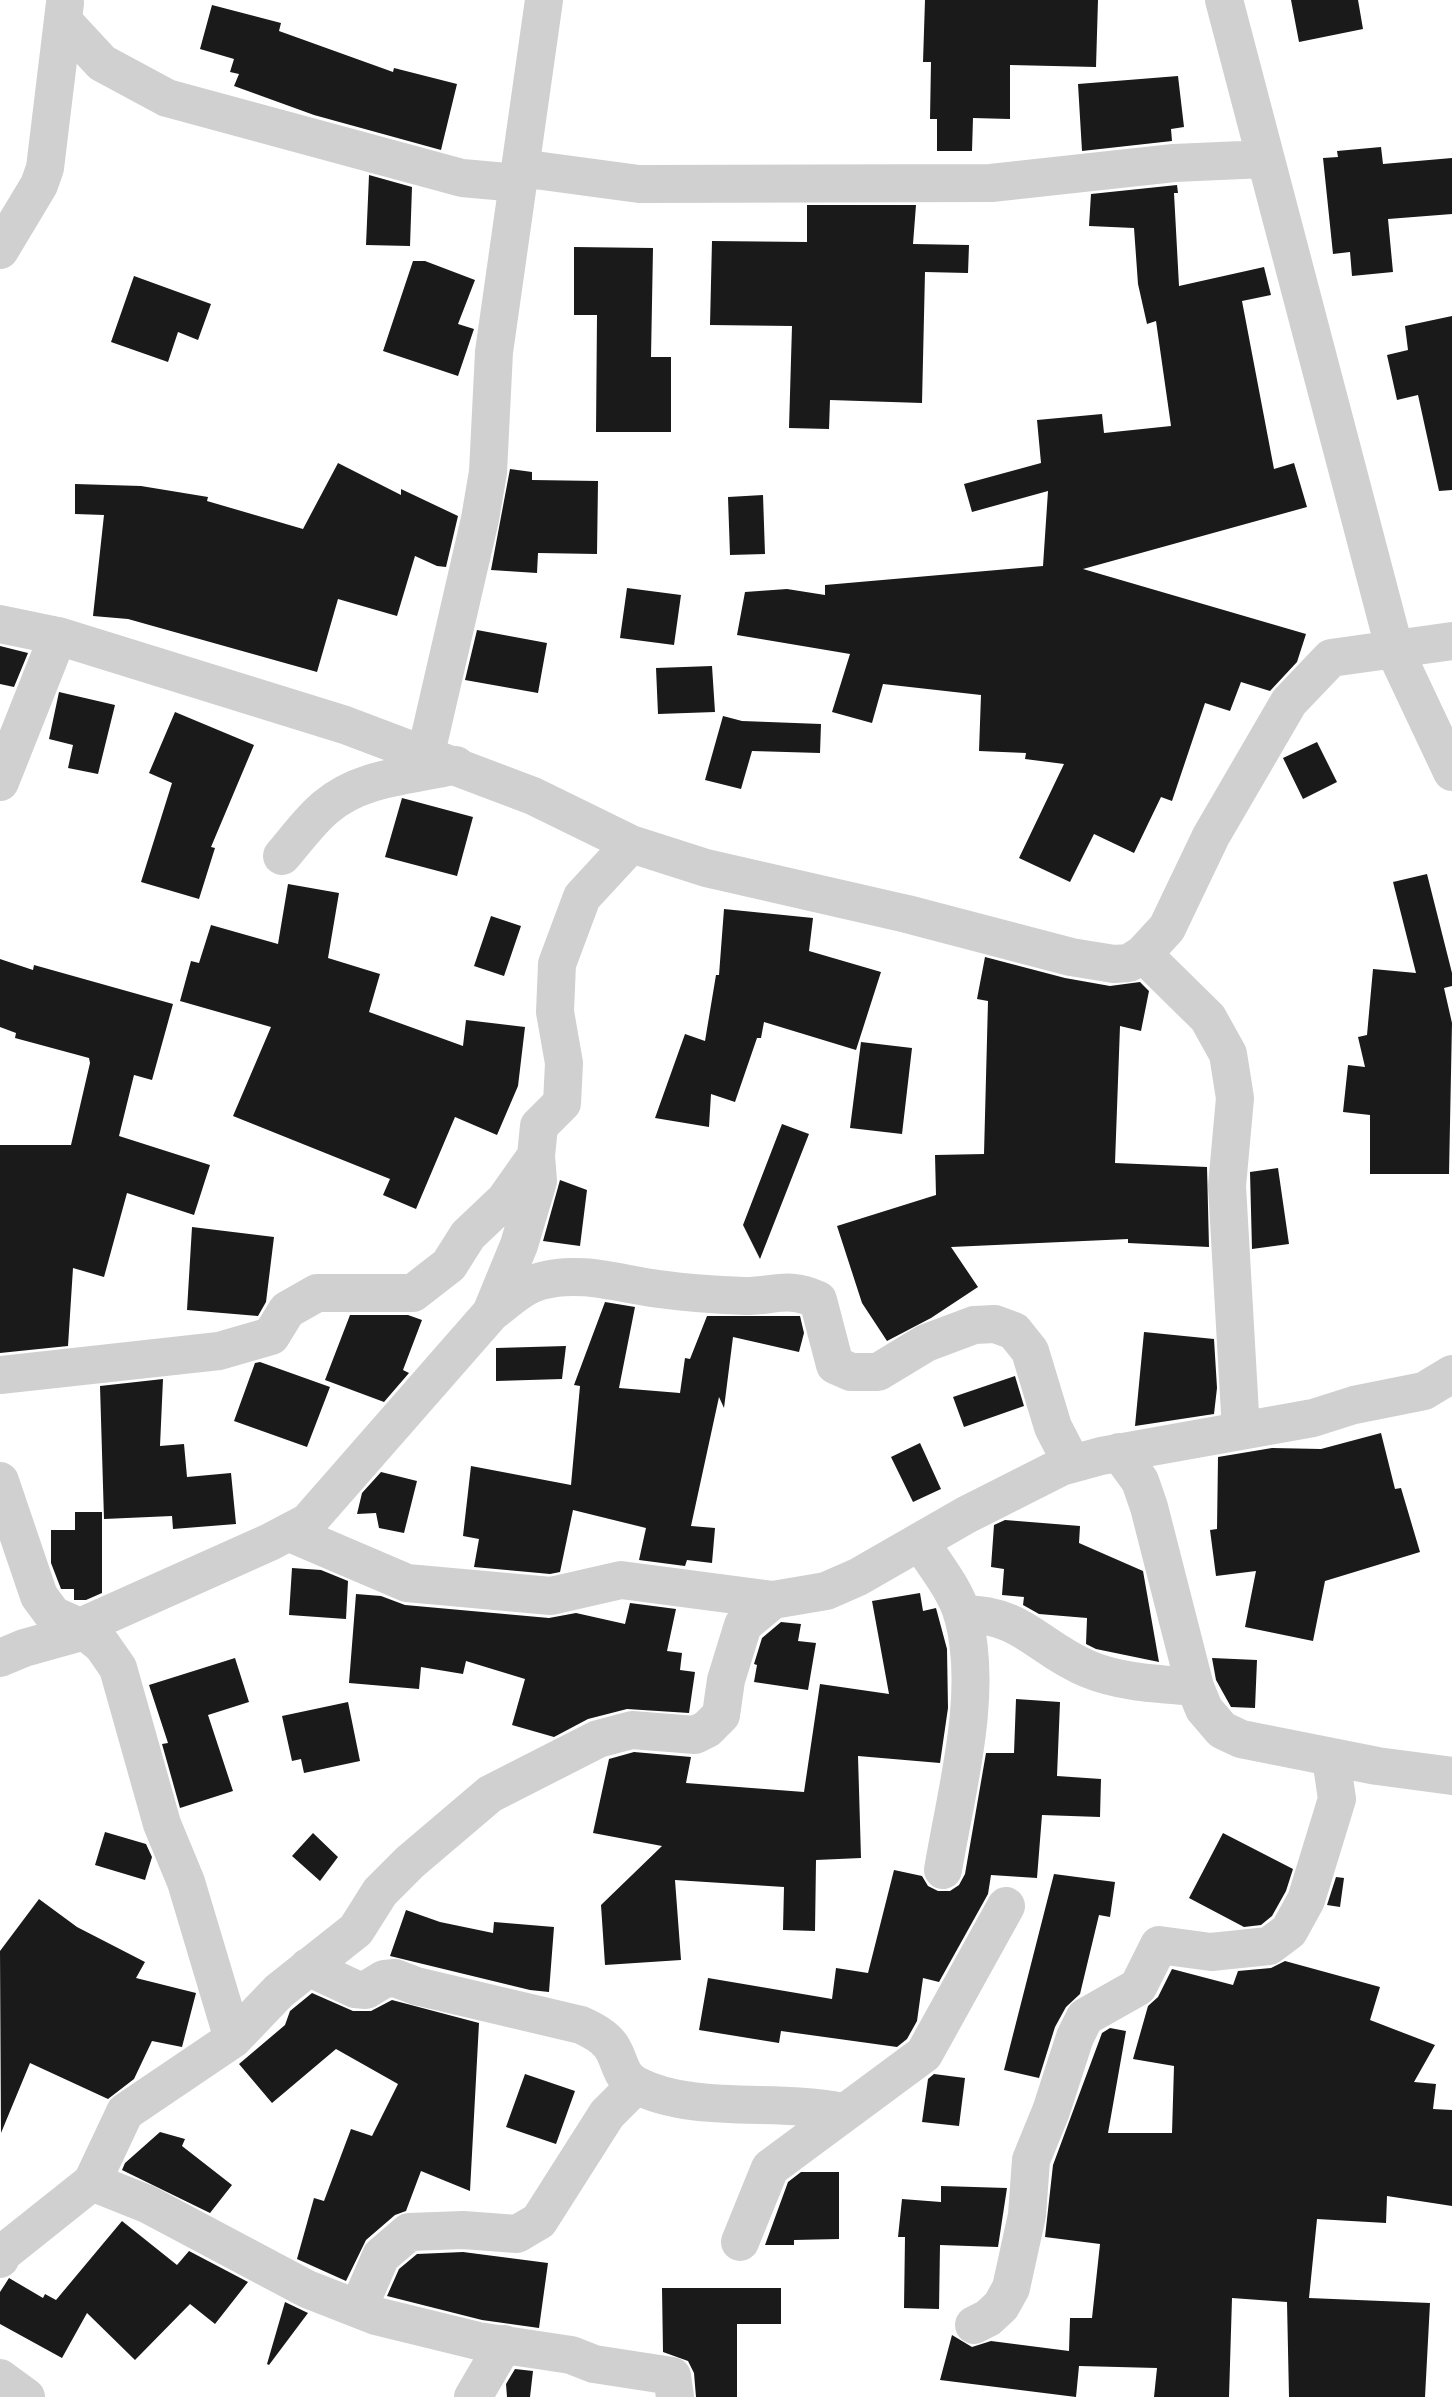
<!DOCTYPE html>
<style>
body{margin:0}
canvas{display:block;background:#fff}
</style>
<canvas width="1452" height="2397"></canvas>
<script>
const context = document.querySelector('canvas').getContext('2d');
context.lineJoin = 'round';
function fill(path, color) { context.fillStyle = color; context.fill(path, 'evenodd'); }
function trace(path, color, width, dash) { context.strokeStyle = color; context.lineWidth = width; context.lineCap = dash ? 'butt' : 'round'; context.setLineDash(dash || []); context.stroke(path); }
fill(new Path2D(`
 M925 0H1098L1096 67 1010 65V119L973 118 972 151H937V119H930L931 62H923Z
 M1291 0H1358L1363 29 1299 42Z
 M212 5 281 23 279 31 393 72 394 68 457 84 441 150 314 115 234 86 239 74 230 72 234 59 200 49Z
 M1178 76 1184 127 1171 129 1172 141 1082 151 1078 84Z
 M1381 147 1383 164 1452 158V214L1388 219 1393 272 1352 276 1350 252 1333 254 1323 158 1338 157 1337 151Z
 M369 175 412 187 410 246 366 245Z
 M1177 185 1178 193H1174L1179 286 1264 267 1271 295 1242 301 1274 469 1294 463 1307 507 1083 569 1306 634 1297 662 1270 691 1241 682 1230 711 1205 703 1172 801 1161 797 1134 853 1094 834 1070 882 1019 858 1064 764 1025 759 1026 753 979 751 981 695 883 684 872 723 832 712 850 654 737 635 745 592 787 589 825 595V585L1043 566 1048 491 972 512 964 484 1041 463 1037 420 1102 414 1104 433 1171 426 1156 321 1147 324 1138 284 1134 228 1089 226 1091 194Z
 M807 205H916L913 244 969 245 968 273 925 272 922 403 830 400 829 429 789 428 792 326 710 325 712 241 807 242Z
 M574 247 653 248 651 357H671V432H596L597 315H574Z
 M413 261H425L475 280 458 324 474 329 458 376 383 351Z
 M134 276 211 304 198 340 178 332 168 362 111 342Z
 M1452 316V490L1439 491 1418 395 1397 400 1387 355 1408 350 1405 326Z
 M338 463 401 495V489L458 516 446 567 437 566 415 556 397 616 338 599 317 672 128 619 93 616 104 515 75 514V484L141 486 208 497 207 501 303 529Z
 M510 469 532 472V480L598 481 597 554 538 553 537 573 491 570Z
 M763 495 765 554 730 555 728 497Z
 M627 588 681 595 674 645 620 638Z
 M477 630 547 643 538 693 465 680Z
 M0 646 28 653 14 687 0 684Z
 M712 666 715 712 658 714 656 668Z
 M59 692 115 705 98 774 68 768 73 745 49 739Z
 M175 712 254 745 211 847 215 848 199 899 141 882 172 783 149 773Z
 M723 716 742 721 821 724 820 753 752 751 741 789 705 780Z
 M1317 742 1337 782 1303 799 1283 758Z
 M402 798 473 817 457 876 385 857Z
 M1427 874 1452 973V986L1444 988 1452 1023 1449 1174H1370V1115L1343 1112 1348 1065 1365 1067 1358 1037 1367 1035 1373 969 1416 973 1393 882Z
 M288 884 339 893 328 958 380 974 369 1012 463 1046 466 1020 525 1027 518 1086 497 1135 455 1117 416 1209 383 1195 390 1179 233 1116 271 1027 180 1001 191 961 199 963 211 925 278 944Z
 M724 909 813 918 809 951 881 972 856 1050 764 1022 761 1038H757L735 1102 711 1094 709 1127 655 1118 685 1034 705 1041 716 975H719Z
 M491 916 521 926 504 976 474 966Z
 M985 957 1065 978 1110 986 1140 982 1149 991 1141 1031 1120 1026 1115 1163 1207 1167 1209 1247 1128 1243V1239L951 1247 978 1287 931 1318 887 1341 862 1303 837 1226 936 1195 935 1155 984 1154 988 1001 977 999Z
 M0 959 33 970 34 965 173 1004 152 1080 134 1075 119 1136 210 1165 194 1215 127 1193 104 1277 73 1268 68 1346 0 1353V1145H71L90 1063 89 1058 15 1038 16 1033 0 1027Z
 M861 1042 912 1048 902 1134 850 1128Z
 M782 1124 809 1134 760 1259 743 1225Z
 M1278 1168 1289 1244 1252 1249 1250 1172Z
 M560 1180 587 1190 580 1246 543 1241Z
 M192 1227 274 1237 266 1302 258 1316 187 1310Z
 M605 1302 635 1307 619 1388 680 1393 685 1358 690 1359 707 1316H800L804 1333 799 1352 733 1337 724 1408 719 1397 691 1526 715 1528 712 1563 687 1560 685 1566 639 1560 646 1528 573 1510 560 1572 550 1574 474 1567 479 1539 463 1536 471 1466 571 1485 580 1386 574 1385Z
 M350 1315H408L422 1320 403 1370 409 1373 384 1402 325 1380Z
 M1144 1332 1214 1339 1217 1388 1214 1414 1135 1426Z
 M566 1346 562 1379 496 1381V1348Z
 M260 1362 330 1387 307 1447 234 1421 255 1363Z
 M1015 1376 1024 1406 964 1427 953 1397Z
 M163 1379 160 1446 184 1444 187 1477 231 1473 236 1524 173 1529 172 1516 104 1519 100 1386Z
 M1381 1433 1395 1489 1401 1488 1420 1552 1325 1581 1313 1641 1245 1627 1256 1571 1216 1576 1210 1530 1217 1529 1218 1457 1272 1448 1321 1449Z
 M920 1443 941 1489 913 1502 891 1457Z
 M381 1472 417 1481 404 1533 379 1528 376 1513 357 1514 362 1493Z
 M75 1512H102V1593L86 1600H74V1589H61L51 1563V1530H75Z
 M1005 1520 1080 1526 1079 1543 1143 1571 1159 1662 1096 1649 1086 1644 1087 1618 1039 1614 1023 1605 1024 1597 1002 1595 1004 1569 991 1567 994 1525Z
 M292 1568 321 1570 348 1581 346 1619 289 1615Z
 M920 1593 923 1611 936 1608 947 1649 948 1708 940 1763 858 1756 861 1858 816 1860 815 1931 783 1930 784 1887 675 1880 681 1960 605 1965 601 1905 662 1846 593 1833 609 1759 634 1752 691 1757 686 1783 804 1792 820 1684 889 1694 872 1601Z
 M356 1594 381 1596 405 1605 549 1618 576 1613 625 1624 630 1603 676 1609 667 1651 682 1653 680 1670 695 1672 689 1713 627 1709 588 1719 554 1737 512 1725 525 1679 466 1661 463 1674 421 1667 419 1689 349 1683Z
 M781 1622 801 1624 798 1641 816 1643 808 1690 754 1682 757 1665 754 1664 762 1638Z
 M235 1658 249 1702 208 1715 233 1791 180 1808 162 1744 168 1743 149 1685Z
 M1212 1658 1257 1660 1255 1708 1231 1707 1216 1680Z
 M1016 1699 1060 1702 1057 1776 1101 1779 1100 1817 1042 1815 1037 1878 991 1875 988 1894 939 1982 923 1978 917 2021 907 2039 897 2047 781 2031 779 2043 699 2030 708 1978 832 1999 836 1968 868 1973 894 1870 922 1876 928 1886 938 1891H950L959 1885 965 1874 986 1753H1014Z
 M348 1702 360 1761 304 1773 301 1759 292 1761 282 1716Z
 M105 1832 146 1844 152 1857 145 1880 95 1865Z
 M313 1833 338 1857 320 1881 292 1856Z
 M1223 1833 1293 1869 1286 1891 1272 1916 1261 1925 1244 1927 1189 1898Z
 M1054 1874 1115 1882 1110 1917 1099 1915 1080 1994 1066 2007 1055 2027 1039 2078 1004 2070Z
 M1336 1877 1344 1878 1340 1907 1327 1905Z
 M39 1899 77 1927 145 1962 136 1978 196 1993 182 2047 152 2041 134 2079 108 2099 30 2063 1 2133 0 1951Z
 M406 1910 440 1922 493 1933 494 1922 554 1927 549 1992 530 1990 390 1956Z
 M1285 1961 1380 1987 1370 2020 1435 2045 1414 2082 1436 2084 1433 2109 1452 2110V2206L1387 2196 1386 2223 1317 2219 1309 2298 1430 2303 1425 2397H1289L1287 2302 1232 2298 1229 2397H1154L1157 2368 1079 2366 1076 2397 940 2380 952 2335 972 2347 991 2341 1069 2351 1070 2318H1092L1100 2244 1045 2237 1053 2165 1102 2033 1110 2028 1126 2031 1108 2133H1172L1174 2066 1133 2059 1148 2006 1158 1997 1172 1969 1233 1985 1238 1971 1271 1968Z
 M312 1993 353 2011H371L392 2000 479 2023 470 2191 421 2171 406 2211 395 2215 366 2240 346 2281 297 2259 314 2198 324 2201 351 2129 372 2136 398 2084 336 2049 272 2103 239 2064 285 2025 290 2011Z
 M525 2074 575 2091 556 2144 506 2127Z
 M934 2074 965 2078 959 2126 922 2122 928 2079Z
 M160 2132 185 2139 182 2146 232 2185 210 2213 122 2170 125 2163Z
 M801 2172H839V2239L794 2240V2245H765L788 2182Z
 M941 2186 1007 2188 998 2247 940 2245 939 2309 904 2308 905 2237H898L902 2199 941 2202Z
 M122 2221 177 2265 189 2251 248 2282 215 2324 190 2304 135 2360 87 2313 62 2358 0 2324V2292L9 2278 43 2298 45 2294 56 2300Z
 M463 2252 548 2263 539 2328 482 2320 387 2296 399 2269 417 2254Z
 M662 2288H781V2324H737V2397H696L694 2373 688 2361 663 2352Z
 M285 2302 308 2313 269 2365 267 2364Z
 M515 2369 533 2371 530 2397H507L506 2384Z`), '#1a1a1a');
trace(new Path2D(`
 M1224 0 1395 651 1452 772
 M63 21 102 63 167 98 462 178 518 183
 M520 168 639 184 991 183 1174 163 1265 159
 M0 250 39 185 45 168 65 3
 M0 624 58 636 345 725 533 796 631 844 706 868 907 914 1071 957 1114 964 1129 963 1143 954 1167 928 1211 836 1289 702 1331 658 1452 641
 M426 753 480 519 488 472 494 352 544 0
 M0 782 58 636
 M282 856C296 840 309 821 326 807 362 776 412 776 456 765
 M1143 954 1208 1018 1228 1054 1235 1098 1227 1186 1241 1431
 M491 1313 519 1245 538 1181 536 1156 539 1126 562 1103 564 1063 555 1012 557 964 582 897 631 844
 M0 1375 219 1351 271 1336 287 1310 317 1293H413L449 1265 468 1235 505 1200 536 1156
 M1119 1452 1140 1481 1149 1507 1195 1687 1204 1709 1222 1730 1241 1739 1377 1766 1452 1776
 M0 1481 39 1596 53 1615 80 1627 102 1645 118 1668 162 1824 186 1882 233 2039
 M290 1533 407 1583 551 1596 621 1580 773 1600 826 1591 858 1577 966 1515 1061 1467 1101 1456 1313 1418 1354 1405 1424 1391 1452 1374
 M920 1542C935 1565 955 1589 963 1616 984 1694 956 1791 943 1870
 M962 1614C1024 1614 1037 1648 1088 1669 1122 1683 1159 1684 1195 1687
 M80 1627 270 1542 308 1522 491 1313C507 1301 522 1286 541 1281 580 1270 620 1284 659 1289 687 1293 716 1295 745 1296 775 1296 788 1286 818 1300L835 1365 851 1372H878L926 1343 974 1325 995 1324 1014 1331 1030 1351 1053 1427 1072 1464
 M0 1658 24 1648 85 1631
 M308 1967 355 1989 366 1990 384 1979 395 1978 416 1986 581 2025C592 2030 604 2036 611 2046 621 2061 619 2076 636 2085 693 2115 780 2098 842 2112
 M92 2182 147 2204 307 2289 376 2316 478 2341 571 2355 594 2364 672 2376 675 2397
 M740 2242 770 2168 924 2054 1006 1906
 M0 2259 3 2253 92 2182 125 2112 233 2039 279 1991 356 1930 380 1892 410 1862 490 1794 598 1739 632 1730 695 1735 707 1729 721 1715 726 1680 743 1625 773 1600
 M358 2309 381 2256 409 2232 463 2230 517 2234 539 2221 607 2114 636 2085
 M974 2325 988 2318 1001 2306 1011 2288 1027 2215 1031 2160 1051 2111 1075 2037 1085 2017 1138 1987 1159 1945 1211 1952 1269 1946 1289 1931 1306 1900 1337 1799 1331 1758
 M0 2378 26 2397
 M473 2397 504 2344`), '#d0d0d0', 38);
</script>
